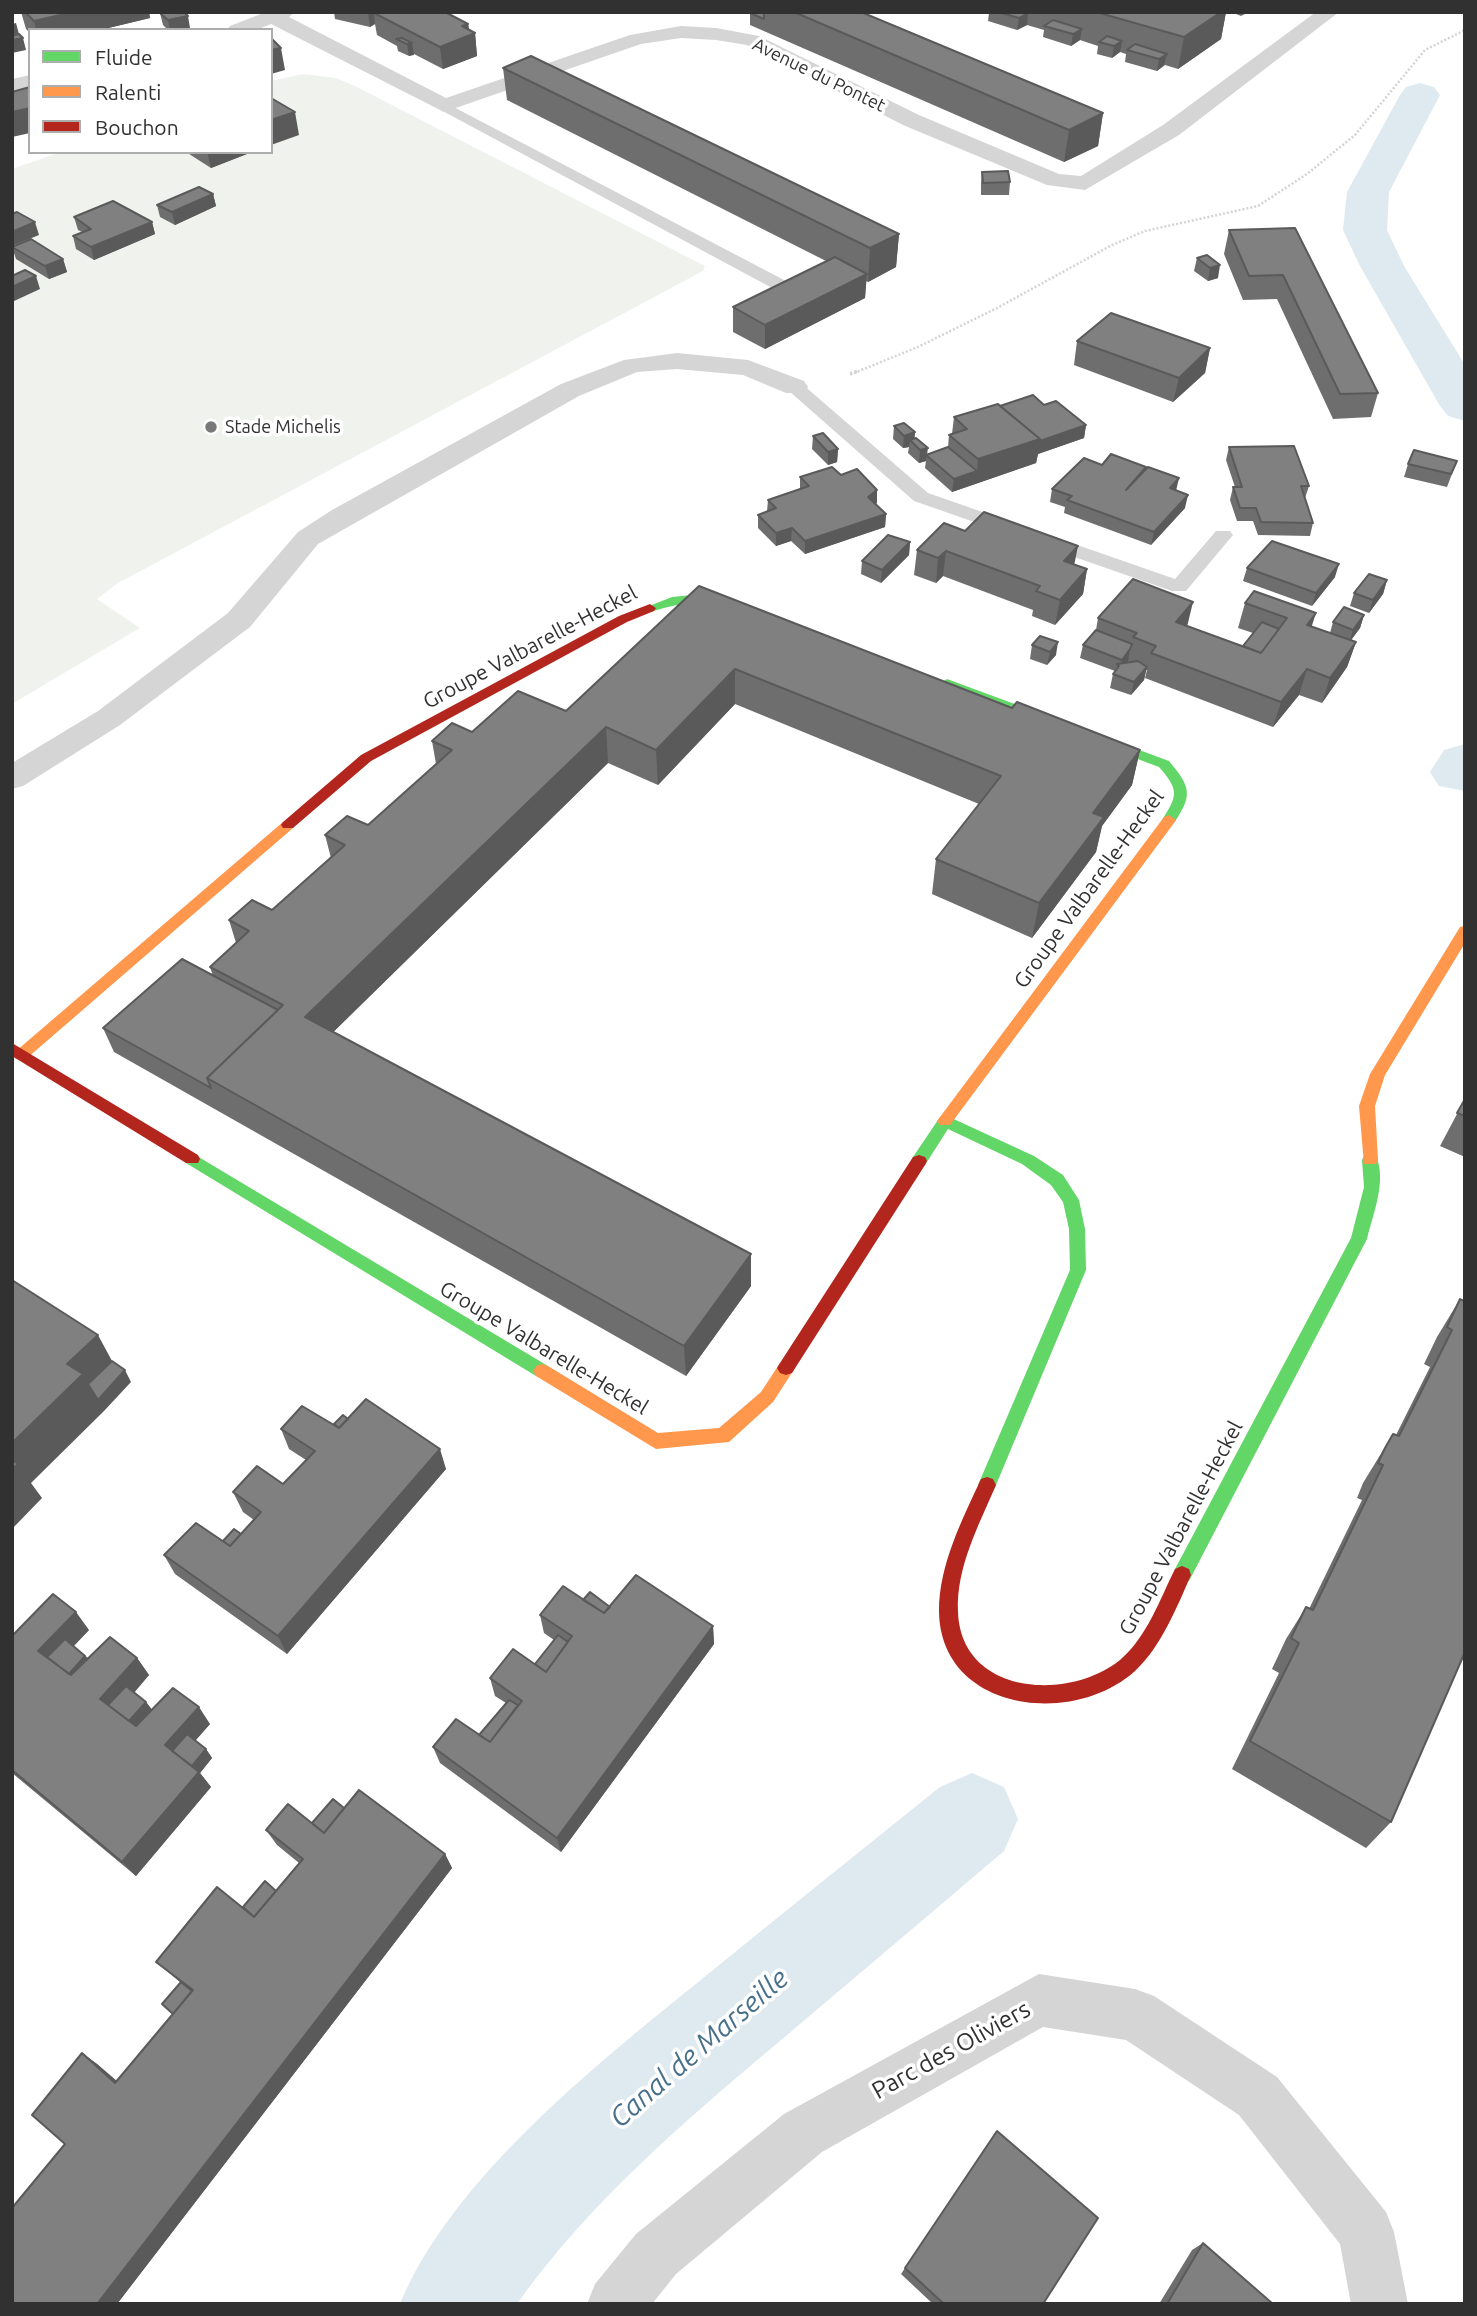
<!DOCTYPE html>
<style>
body{margin:0}
#map{position:relative;width:1477px;height:2316px;overflow:hidden;background:#fff;font-family:Ubuntu,sans-serif}
canvas{display:block}
.frame{position:absolute;inset:0;border:14px solid #313131;pointer-events:none}
.legend{position:absolute;left:28px;top:28px;width:245px;height:126px;box-sizing:border-box;background:#fff;border:2px solid #adadad;margin:0;padding:9px 12px;list-style:none;font-size:21px;color:#313131}
.legend li{display:flex;align-items:center;gap:14px;height:35px}
.legend b{width:35px;border:2px solid #adadad}
</style>
<div id="map">
<canvas width="1477" height="2316"></canvas>
<div class="frame"></div>
<ul class="legend">
<li><b style="height:9px;background:#63d668"></b>Fluide</li>
<li><b style="height:9px;background:#ff974d"></b>Ralenti</li>
<li><b style="height:9px;background:#b3261e"></b>Bouchon</li>
</ul>
</div>
<script>
const context = document.querySelector('canvas').getContext('2d');
context.lineJoin = 'round';
function fill(path, color) { context.fillStyle = color; context.fill(path, 'evenodd'); }
function trace(path, color, width, dash) { context.strokeStyle = color; context.lineWidth = width; context.lineCap = dash ? 'butt' : 'round'; context.setLineDash(dash || []); context.stroke(path); }
function write(font, color, halo, rows, align = 'center') {
  context.font = font + ' Ubuntu,sans-serif'; context.lineWidth = 7; context.setLineDash([]); context.textBaseline = 'middle'; context.strokeStyle = halo; context.fillStyle = color; for (const [text, x, y, turn = 0] of rows) {
    context.save(); context.translate(x, y); context.rotate((+turn || 0) * Math.PI / 180); context.textAlign = isNaN(turn) ? turn : align; if (halo) context.strokeText(text, 0, 0); context.fillText(text, 0, 0); context.restore();
  }
}
fill(new Path2D(`
 M303 74 336 78 357 87 705 266 703 271 118 583 97 599 140 628 12 704V169L61 152H271V81Z`), '#f0f3ed');
fill(new Path2D(`
 M1420 83 1434 87 1440 95 1389 192 1387 230 1404 266 1465 365V421L1448 416 1440 406 1360 266 1343 230 1347 192 1400 95 1406 87Z
 M1465 744V791L1439 786 1430 772 1444 750Z
 M972 1773 1004 1787 1018 1819 1004 1851C930 1914 855 1977 780 2041 686 2120 589 2202 517 2304H400C453 2175 606 2057 713 1970 788 1909 864 1848 940 1787Z`), '#dee9f0');
trace(new Path2D(`
 M1465 244V248
 M854 373 918 347 997 308 1112 245 1145 231 1258 206 1307 174 1355 135 1425 50 1465 30`), '#d4d4d4', 2.5, [2, 2]);
trace(new Path2D(`
 M850 374 858 371`), '#d4d4d4', 3.5, [2.5, 2.5]);
fill(new Path2D(`
 M444 102 786 281 788 285 786 289H774L439 109 437 106Z
 M795 382 801 383 928 493 1175 579 1216 531H1230L1233 535 1186 591H1172L914 501 789 391 786 387Z`), '#d5d5d5');
fill(new Path2D(`
 M266 12H295L289 17 446 98 630 35 681 26 716 28 759 36 919 115 1059 174 1081 176 1163 125 1316 12H1339L1179 135 1085 190 1047 185 903 125 747 45 716 40 681 38 641 44 444 112 271 24 256 30H227L230 26Z
 M30 75V87L12 91V79Z
 M677 353 748 360 804 381 808 387 804 393H786L743 375 677 369 637 372 579 396 318 544 250 627 120 725 23 786 12 789V763L98 711 228 613 298 532 332 510 561 384 624 360Z
 M1039 1974 1135 1989 1154 1996 1277 2077 1386 2212 1394 2232 1408 2304H1351L1340 2244 1239 2115 1126 2040 1043 2027 822 2152 676 2274 652 2304H587L595 2284 636 2234 784 2114Z`), '#d5d5d5');
fill(new Path2D(`
 M703 594 729 599 742 605 736 609C700 599 685 602 650 612L644 608 672 597Z
 M947 679 1169 761C1191 787 1193 795 1174 823H1164L1162 820C1178 795 1179 790 1159 767L943 686 941 683Z
 M945 1115 1034 1156 1063 1175 1079 1200 1085 1229 1086 1270 996 1485 993 1491 987 1493 981 1491 978 1485 1070 1270 1069 1229 1063 1202 1051 1185 1022 1164 948 1129 925 1165H913L911 1161 913 1157 940 1117Z
 M192 1153 548 1366 551 1371 548 1376 542 1378 536 1376 186 1163 184 1159 186 1155Z
 M1370 1154 1376 1156C1387 1181 1373 1214 1367 1239L1189 1581 1182 1584 1175 1581 1173 1575 1175 1569 1351 1238 1364 1187 1362 1160 1364 1156Z`), '#63d668');
fill(new Path2D(`
 M1169 815 1176 820 1174 823 950 1125H940L937 1121 940 1117 1164 817Z
 M288 820 293 822 295 825 293 828 26 1059H16L13 1055 16 1051 283 822Z
 M1465 926V943L1385 1075 1375 1106 1378 1160 1376 1164H1364L1359 1106 1370 1074 1460 927Z
 M786 1361 792 1363 795 1368 773 1402 729 1442 656 1449 536 1376 533 1371 536 1366 542 1364 548 1366 658 1433 719 1428 761 1392 780 1363Z`), '#ff974d');
fill(new Path2D(`
 M650 604 656 608 654 611 627 622 371 761 293 828H283L281 825 283 822 361 755 619 616Z
 M12 1043 198 1155 200 1159 198 1163H186L12 1056Z
 M919 1155 925 1157 927 1161 925 1165 792 1373 786 1375 780 1373 777 1368 780 1363 913 1157Z
 M987 1477 993 1479 996 1485C979 1525 956 1567 958 1612 961 1695 1068 1702 1120 1660 1147 1637 1160 1599 1175 1569L1182 1566 1189 1569 1191 1575C1177 1607 1161 1647 1135 1671 1072 1728 940 1711 939 1611 939 1565 962 1520 981 1479Z`), '#b3261e');
fill(new Path2D(`
 M21 12H149L150 18 100 30H30V33L26 29Z
 M334 12H445L468 24 469 30 475 33 477 56 443 69 414 54 409 56 398 51 397 46 377 35 375 24 370 27 335 19Z
 M753 12H861L1103 113 1098 146 1064 162 750 25V13Z
 M986 12H1226L1221 39 1178 69 1165 65 1157 71 1125 62 1126 54 1120 52 1112 58 1097 54 1098 46 1080 40 1071 46 1043 37 1044 30 1027 25 1017 30 988 21 989 13Z
 M1231 12H1249L1241 16Z
 M160 13 190 28 181 30H168L163 25Z
 M503 68 899 234 896 267 868 282 866 281 865 298 765 349 733 332V307L826 261 507 100Z
 M186 152H252L211 168Z
 M982 172 1010 182 1009 195H981V184Z
 M213 194 216 206 175 225 160 217 157 205Z
 M74 217 152 222 155 234 94 260 76 249 73 236 82 232 78 230Z
 M1295 228 1378 393 1371 417 1333 419 1277 299 1243 300 1224 254 1229 230Z
 M12 247 63 259 67 272 49 279 16 259Z
 M1207 255 1218 278 1208 281 1194 271 1197 258Z
 M1077 341 1210 348 1205 373 1173 402 1074 365Z
 M1044 405 1086 425 1084 438 1038 454 1036 463 952 492 925 468 926 461 919 463 908 453 909 447 903 448 893 439 894 426 915 432 914 439 927 455 948 447 949 435 952 434 954 417 1000 406Z
 M813 436 838 449 837 462 828 465 812 449Z
 M1229 447 1309 486 1305 498 1313 523 1310 536 1258 535 1253 521H1237L1230 500 1233 487H1235L1226 460Z
 M1457 461 1447 487 1404 477 1408 464Z
 M1102 465 1146 470 1176 491 1185 508 1151 545 1064 513 1065 507 1050 502 1052 489Z
 M841 475 877 503 875 504 886 514 885 527 805 554 791 541 776 546 758 528V515L767 511 768 500 800 489V477Z
 M965 531 1087 569 1083 594 1055 625 1032 616 1033 610 943 576 936 583 914 575 917 550Z
 M910 542 909 555 881 583 861 574 862 561Z
 M1247 568 1335 577 1312 606 1243 581Z
 M1387 580 1383 594 1369 613 1350 606 1354 593Z
 M699 586 1012 708 1140 750 1132 785 1102 826 1096 852 1032 938 932 894 936 859 979 804 735 704 658 785 608 763 333 1032 751 1254V1286L686 1376 114 1052 103 1028 213 976 210 967 236 943 229 920 272 910 331 858 325 835 368 825 436 764 432 741 566 711Z
 M1245 603 1330 633 1333 622 1364 615 1360 628 1351 640 1356 642 1347 667 1322 703 1299 695 1273 727 1145 678 1147 670H1146L1144 680 1131 695 1110 688 1113 674 1115 671 1080 658 1083 645 1096 630 1098 618 1188 626 1243 646 1253 633 1238 628Z
 M1040 636 1056 655 1047 665 1030 659 1032 645Z
 M1465 1099V1157L1440 1146Z
 M1465 1295V1652L1391 1822 1366 1848 1232 1769 1279 1673 1272 1669 1286 1639 1306 1607 1309 1609 1362 1500 1357 1498 1363 1483 1393 1434 1396 1435 1430 1367 1424 1364 1437 1337 1460 1299 1462 1300Z
 M348 1419 446 1469 287 1654 175 1574 164 1555 223 1541 241 1534 254 1520 243 1512 233 1492 283 1484 306 1460 289 1449 281 1429 334 1424Z
 M583 1600 610 1607 713 1626 714 1644 561 1852 440 1763 433 1747 479 1735 506 1703 495 1696 490 1678 535 1664 554 1640 544 1633 540 1615Z
 M89 1630 74 1646 88 1658H137L149 1675 134 1693 146 1702 152 1710 210 1724 195 1741 206 1749 212 1758 200 1773 211 1787 136 1876 12 1773V1636Z
 M344 1808 445 1854 452 1868 117 2304H12L65 2144 82 2053 97 2064 117 2081 173 2014 181 1983 156 1962 243 1907 276 1891 299 1863 277 1845 266 1830 312 1823Z
 M997 2131 1043 2304H933L901 2274Z
 M1203 2243 1273 2304H1159L1192 2250Z`), '#6e6e6e');
fill(new Path2D(`
 M73 12H149L150 18 100 30H36L34 21Z
 M368 12H392L374 13 375 24 370 27Z
 M1221 12H1226L1221 39 1178 69 1184 37Z
 M1028 13 1027 25 1017 30 1019 18Z
 M188 16 190 28 181 30H170L168 20Z
 M16 23 20 38H23L26 50 12 53V24Z
 M468 24 470 35 475 33 477 56 443 69 440 47 462 26Z
 M1082 29 1080 40 1071 46 1073 34Z
 M1122 41 1120 52 1112 58 1114 46Z
 M412 43 414 55 409 56 407 44Z
 M281 48 285 70 271 74V50Z
 M1167 54 1164 65 1157 71 1159 59Z
 M30 108V133L12 137V112Z
 M295 112 299 135 271 145V120Z
 M1103 113 1098 146 1064 162 1069 130Z
 M207 152H252L211 168Z
 M213 194 216 206 175 225 172 212Z
 M35 222 39 235 12 246V232Z
 M152 222 155 234 94 260 91 247Z
 M899 234 896 267 868 282 870 248Z
 M63 259 67 272 49 279 45 266Z
 M1220 265 1218 278 1208 281 1210 268Z
 M867 274 865 298 765 349V325Z
 M36 276 40 289 12 302V287Z
 M1210 348 1205 373 1173 402 1179 378Z
 M1086 425 1084 438 1038 454 1036 463 952 492 954 479 977 471 978 459 1040 439Z
 M915 432 914 444 910 440 909 447 903 448 904 436Z
 M928 448 926 461 919 463 920 450Z
 M838 449 837 462 828 465V452Z
 M1179 478 1176 491 1170 488Z
 M877 490V503L867 510 868 497Z
 M1188 495 1185 508 1151 545 1154 532Z
 M886 514 885 527 805 554V541Z
 M792 528 791 541 776 546V533Z
 M910 542 909 555 881 583 882 570Z
 M1078 546 1073 571 1064 561Z
 M946 551 943 576 936 583 938 558Z
 M1339 564 1335 577 1312 606 1316 593Z
 M1087 569 1083 594 1055 625 1060 600Z
 M1387 580 1383 594 1369 613 1373 600Z
 M1193 602 1187 627 1176 622Z
 M1316 613 1308 638 1307 625Z
 M1364 615 1360 628 1349 643 1353 630Z
 M1058 642 1056 655 1047 665 1050 652Z
 M1356 642 1347 667 1322 703 1330 678Z
 M1130 649 1128 662 1119 673 1122 660Z
 M1147 667 1144 680 1131 695 1134 682Z
 M735 669V704L658 785 656 750Z
 M1307 669 1299 695 1273 727 1281 702Z
 M606 727 608 763 314 1051 305 1017Z
 M1140 750 1132 785 1102 826 1096 852 1032 938 1039 903 1093 813Z
 M751 1254V1286L686 1376 684 1346Z
 M98 1335 118 1372 125 1370 131 1382 104 1411 31 1483 42 1498 12 1529V1443L67 1364Z
 M440 1449 446 1469 287 1654 278 1636Z
 M76 1612 89 1630 54 1666 38 1651Z
 M713 1626 714 1644 561 1852 557 1838Z
 M85 1656 92 1665 74 1685 67 1676Z
 M137 1658 149 1675 115 1714 100 1699Z
 M146 1702 153 1711 134 1732 127 1723Z
 M199 1707 210 1724 179 1759 165 1745Z
 M206 1749 212 1758 200 1773 211 1787 136 1876 122 1862Z
 M445 1854 452 1868 117 2304H97Z
 M82 2053 97 2064 130 2093 115 2083Z`), '#5a5a5a');
const building = new Path2D(`
 M25 12H73L34 21Z
 M165 12H184L188 16 168 20 160 13Z
 M376 12H445L468 24 462 26 475 33 440 47 374 13Z
 M753 12H764V19L750 13Z
 M794 12H861L1103 113 1069 130Z
 M998 12H1025L1028 13 1019 18Z
 M1096 12H1221L1184 37Z
 M1053 20 1082 29 1073 34 1044 26Z
 M19 34 23 38 12 40V36Z
 M1107 36 1122 41 1114 46 1099 42Z
 M271 38 281 48 271 50Z
 M402 38 412 43 407 44 396 39Z
 M1135 44 1167 54 1159 59 1127 50Z
 M531 56 899 234 870 248 503 68Z
 M30 87V108L12 112V92Z
 M271 98 295 112 271 120Z
 M1008 171 1010 182 983 183 982 172Z
 M199 187 213 194 172 212 157 205Z
 M113 201 152 222 91 247 73 236 91 229 74 217Z
 M17 212 35 222 12 232V214Z
 M1295 228 1378 393 1340 394 1283 275 1249 276 1229 230Z
 M31 239 63 259 45 266 12 247Z
 M1207 255 1220 265 1210 268 1197 258Z
 M835 257 867 274 765 325 733 307Z
 M25 270 36 276 12 287V276Z
 M1111 313 1210 348 1179 378 1077 341Z
 M1033 395 1044 405 1056 401 1086 425 1040 441V439L1000 406Z
 M998 404 1040 439 978 459 949 435 967 429 954 417Z
 M904 423 915 432 904 436 894 426Z
 M823 433 838 449 828 452 813 436Z
 M916 438 928 448 920 450 910 440Z
 M1294 446 1309 486H1301L1313 523 1261 522 1256 508H1240L1233 487H1242L1229 447Z
 M948 447 977 471 954 479 926 455Z
 M1414 450 1457 461 1451 474 1408 464Z
 M1111 454 1146 467 1126 490 1148 467 1179 478 1170 488 1188 495 1154 532 1067 500 1072 496 1052 489 1084 458 1102 465Z
 M832 467 841 475 857 469 877 490 868 497 886 514 805 541 792 528 776 533 758 515 776 508 768 500 809 486 800 477Z
 M984 512 1078 546 1064 561 1087 569 1060 600 1036 591 1040 586 946 551 938 558 917 550 944 523 965 531Z
 M888 535 910 542 882 570 862 561Z
 M1272 541 1339 564 1316 593 1247 568Z
 M1369 574 1387 580 1373 600 1354 593Z
 M1133 579 1193 602 1176 622 1261 653 1287 618 1245 603 1254 591 1316 613 1307 625 1356 642 1330 678 1307 669 1281 702 1151 653 1156 646 1133 637 1137 633 1098 618Z
 M699 586 1012 708 1017 702 1140 750 1093 813 1104 817 1039 903 936 859 1001 776 735 669 656 750 606 727 305 1017 751 1254 684 1346 207 1078 283 1005 210 967 249 931 229 920 252 900 272 910 345 845 325 835 347 816 368 825 452 750 432 741 452 723 472 732 518 691 566 711Z
 M1344 607 1364 615 1353 630 1333 622Z
 M1262 622 1279 629 1261 653 1243 646Z
 M1096 630 1132 644 1130 649 1122 660 1083 645Z
 M1040 636 1058 642 1050 652 1032 645Z
 M1138 661 1147 667 1134 682 1113 674 1119 666 1117 664Z
 M182 959 278 1010 207 1078 211 1088 103 1028Z
 M1465 1099V1116L1457 1113Z
 M12 1280 98 1335 67 1364 83 1374 12 1443Z
 M1460 1299 1465 1302V1652L1391 1822 1250 1741 1299 1643 1291 1638 1306 1607 1313 1610 1383 1465 1378 1463 1385 1448 1393 1434 1399 1436 1452 1330 1447 1327Z
 M112 1361 125 1370 98 1400 88 1384Z
 M366 1399 440 1449 278 1636 164 1555 196 1523 230 1546 261 1512 233 1492 257 1466 283 1484 315 1451 281 1429 302 1406 339 1428Z
 M343 1415 348 1419 339 1428 334 1424Z
 M12 1460 18 1464 12 1469Z
 M234 1529 241 1534 230 1546 223 1541Z
 M636 1575 713 1626 557 1838 433 1747 456 1719 490 1742 522 1701 490 1678 513 1649 546 1672 572 1636 540 1615 563 1586 604 1613Z
 M590 1592 610 1607 604 1613 583 1600Z
 M53 1594 76 1612 38 1651 71 1675 110 1637 137 1658 100 1699 136 1726 173 1688 199 1707 165 1745 199 1772 122 1862 12 1770V1636Z
 M558 1635 568 1642 546 1672 535 1664Z
 M65 1639 85 1656 69 1674 47 1657Z
 M126 1686 146 1702 129 1721 108 1705Z
 M509 1700 518 1705 490 1742 479 1735Z
 M187 1734 206 1749 192 1766 172 1751Z
 M359 1790 445 1854 97 2304H12V2208L65 2144 32 2115 82 2053 115 2083 193 1990 156 1962 217 1887 254 1917 303 1859 266 1830 288 1804 324 1833Z
 M333 1799 344 1808 324 1833 312 1823Z
 M265 1881 276 1891 254 1917 243 1907Z
 M181 1982 192 1991 173 2014 162 2004Z
 M997 2131 1098 2218 1043 2304H944L905 2268Z
 M1203 2243 1273 2304H1167Z`);
fill(building, '#808080');
trace(building, '#5a5a5a', 2);
for (const [x, y, r, color] of [
 [211,427,7,"#797979"]
]) { const dot = new Path2D(); dot.arc(x, y, r, 0, 2 * Math.PI); context.fillStyle = color; context.fill(dot); trace(dot, '#fff', 2.5); }
write('18px', '#313131', '#fff', [
 ["Avenue du Pontet",819,75,26]
]);
write('18px', '#313131', '#fff', [
 ["Stade Michelis",225,427]
], 'left');
write('21px', '#313131', '#fff', [
 ["Groupe Valbarelle-Heckel",530,647,-28],
 ["Groupe Valbarelle-Heckel",1089,889,-54],
 ["Groupe Valbarelle-Heckel",544,1348,31],
 ["Groupe Valbarelle-Heckel",1181,1528,-62]
]);
write('24px', '#313131', '#fff', [
 ["Parc des Oliviers",951,2050,-29]
]);
write('italic 28px', '#47708b', '#fff', [
 ["Canal de Marseille",699,2048,-41]
]);
</script>
